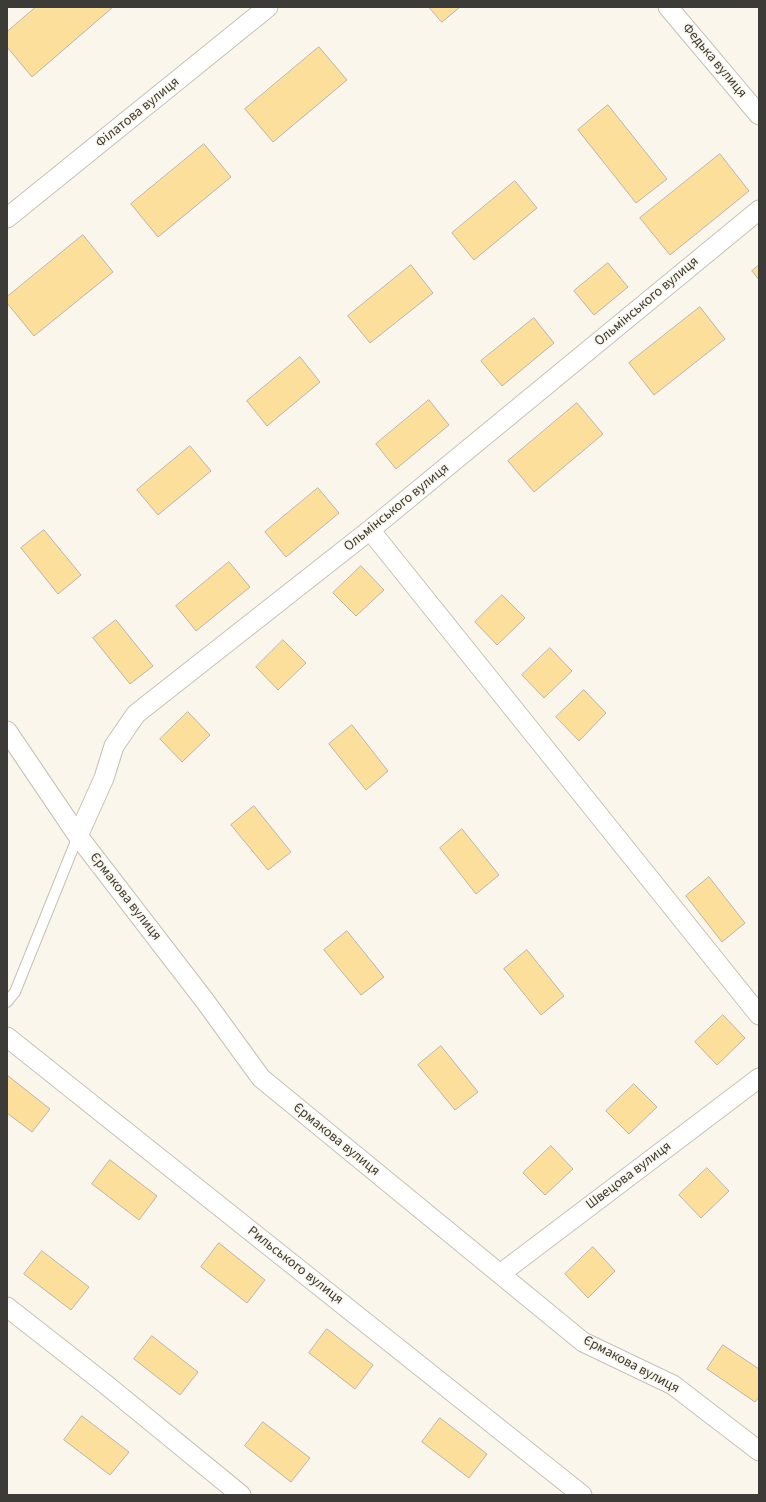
<!DOCTYPE html>
<meta charset="utf-8">
<style>
body{margin:0}
#map{position:relative;width:766px;height:1502px;overflow:hidden;background:#fbf6eb;font-family:"Source Sans 3",sans-serif}
canvas{display:block}
.frame{position:absolute;inset:0;border:8px solid #3d3b37;pointer-events:none}
</style>
<div id="map">
<canvas width="766" height="1502"></canvas>
<div class="frame"></div>
</div>
<script>
const context = document.querySelector('canvas').getContext('2d');
context.lineJoin = 'round';
function fill(path, color) { context.fillStyle = color; context.fill(path, 'evenodd'); }
function trace(path, color, width, dash) { context.strokeStyle = color; context.lineWidth = width; context.lineCap = dash ? 'butt' : 'round'; context.setLineDash(dash || []); context.stroke(path); }
function write(font, color, halo, rows, align = 'center') {
  context.font = font + ' "Source Sans 3",sans-serif'; context.lineWidth = 3; context.setLineDash([]); context.textBaseline = 'middle'; context.strokeStyle = halo; context.fillStyle = color; for (const [text, x, y, turn = 0] of rows) {
    context.save(); context.translate(x, y); context.rotate((+turn || 0) * Math.PI / 180); context.textAlign = isNaN(turn) ? turn : align; if (halo) context.strokeText(text, 0, 0); context.fillText(text, 0, 0); context.restore();
  }
}
const building = new Path2D(`
 M36 7H113L32 77 7 47V32Z
 M429 7H460L442 22Z
 M319 47 347 80 273 142 245 109Z
 M608 105 667 179 636 203 578 130Z
 M204 144 231 177 158 237 131 204Z
 M720 154 749 191 670 255 640 218Z
 M515 181 537 208 474 260 452 233Z
 M83 235 113 272 34 336 7 303V297Z
 M608 263 628 287 594 315 574 291Z
 M411 265 433 293 370 343 348 316Z
 M759 265V280L752 271Z
 M700 307 725 339 654 395 629 363Z
 M534 318 554 343 502 386 481 361Z
 M300 357 320 382 267 426 247 401Z
 M429 400 449 425 396 469 376 444Z
 M577 403 603 434 534 492 508 461Z
 M190 446 211 471 158 515 137 490Z
 M318 488 339 513 286 557 265 532Z
 M44 530 81 575 58 594 21 548Z
 M229 562 250 587 196 631 176 606Z
 M361 566 384 590 356 616 333 593Z
 M502 595 525 618 497 645 475 622Z
 M116 620 153 666 130 684 93 638Z
 M283 640 306 663 278 690 256 667Z
 M550 648 572 671 544 698 522 675Z
 M584 690 606 713 579 741 556 717Z
 M188 712 210 735 182 762 160 739Z
 M352 725 388 771 366 790 329 744Z
 M254 806 291 852 268 870 231 825Z
 M462 829 499 875 476 894 440 848Z
 M709 877 745 923 722 942 686 896Z
 M347 931 384 977 361 995 324 950Z
 M527 950 564 996 541 1015 504 969Z
 M723 1015 745 1038 717 1065 695 1042Z
 M441 1046 478 1092 455 1110 418 1065Z
 M7 1075 50 1109 32 1132 7 1113Z
 M634 1084 657 1107 629 1134 606 1111Z
 M551 1146 573 1169 545 1195 523 1173Z
 M110 1160 157 1196 139 1220 92 1184Z
 M707 1168 729 1191 701 1218 679 1195Z
 M219 1243 265 1280 247 1303 201 1267Z
 M593 1247 615 1271 588 1298 565 1274Z
 M42 1251 89 1287 71 1310 24 1274Z
 M327 1329 373 1365 355 1389 309 1353Z
 M152 1336 198 1372 180 1395 134 1359Z
 M723 1345 759 1369V1397L755 1402 707 1369Z
 M82 1416 129 1452 110 1475 64 1440Z
 M440 1418 487 1454 469 1478 422 1442Z
 M263 1422 310 1458 291 1482 245 1446Z`);
fill(building, '#fddf9c');
trace(building, '#b9b4aa', 1);
const lane = new Path2D(`
 M7 1002 15 992 78 836`);
const street = new Path2D(`
 M668 7 759 115
 M7 218 268 7
 M370 530 759 1015
 M7 731 78 836 205 1001 261 1078 583 1342 673 1385 759 1451
 M78 836 104 778 114 746 136 714 370 530 759 210
 M7 1037 582 1495
 M500 1274 759 1078
 M7 1307 104 1383 241 1495`);
trace(lane, '#c6c1b6', 12);
trace(street, '#c6c1b6', 21);
trace(lane, '#fff', 10);
trace(street, '#fff', 19);
write('14px', '#3d3b37', '#fbf6eb', [
 ["Федька вулиця",714,61,50],
 ["Філатова вулиця",138,113,-39],
 ["Ольмінського вулиця",647,302,-40],
 ["Ольмінського вулиця",397,508,-39],
 ["Єрмакова вулиця",125,897,52],
 ["Єрмакова вулиця",336,1140,39],
 ["Швецова вулиця",629,1176,-37],
 ["Рильського вулиця",295,1266,38],
 ["Єрмакова вулиця",631,1365,28]
]);
</script>
